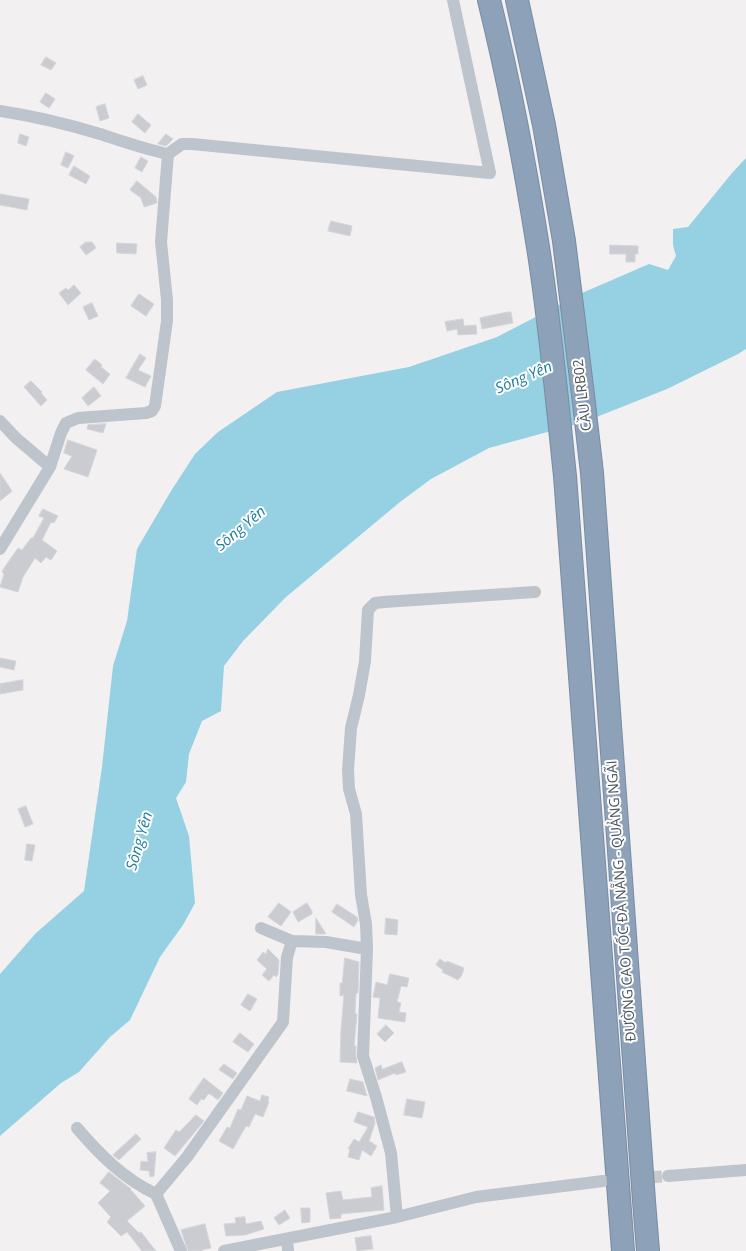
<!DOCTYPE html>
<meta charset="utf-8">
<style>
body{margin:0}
canvas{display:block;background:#f2f0f0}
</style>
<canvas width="746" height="1251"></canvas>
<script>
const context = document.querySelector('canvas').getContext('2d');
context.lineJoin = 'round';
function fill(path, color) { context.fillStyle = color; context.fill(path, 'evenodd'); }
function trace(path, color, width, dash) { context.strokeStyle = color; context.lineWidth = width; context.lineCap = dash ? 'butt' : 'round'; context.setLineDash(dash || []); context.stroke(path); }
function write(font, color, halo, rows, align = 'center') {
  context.font = font + ' "Open Sans",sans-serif'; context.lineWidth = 4; context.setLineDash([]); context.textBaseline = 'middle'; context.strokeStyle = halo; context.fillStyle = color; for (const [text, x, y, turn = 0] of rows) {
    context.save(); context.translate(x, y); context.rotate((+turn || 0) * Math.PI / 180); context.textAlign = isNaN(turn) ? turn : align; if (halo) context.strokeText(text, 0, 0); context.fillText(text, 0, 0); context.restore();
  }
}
fill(new Path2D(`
 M746 158V349L738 354 667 389 584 422 489 448 431 479 400 502 286 597 243 641 224 666 221 711 202 721 189 754 186 782 176 798 189 836 195 903 183 925 160 957 130 1020 110 1037 79 1072 61 1083 0 1136V974L36 933 84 891 102 767 113 666 127 621 137 549 171 491 195 454 218 432 277 392 409 367 497 337 582 293 649 264 668 270 676 256 673 245V229L688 227 732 173Z`), '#95d1e3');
const building = new Path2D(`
 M46 57 56 63 51 70 41 65Z
 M143 76 147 85 138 89 134 80Z
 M46 93 55 99 49 108 40 102Z
 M105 104 109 118 100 121 96 107Z
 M138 114 151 125 145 133 132 122Z
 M20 134 29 137 26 146 18 143Z
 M166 134 173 139 166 146 158 144Z
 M66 152 74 156 68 168 61 165Z
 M141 157 148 161 142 172 135 168Z
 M74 166 90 176 86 184 69 175Z
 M137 181 156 197 157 203 144 207 141 198 130 190Z
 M0 194 29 199 27 210 0 205Z
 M331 221 352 226 350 236 328 231Z
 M86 242H92L96 248 86 255 80 247Z
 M117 243 137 244 136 254 117 253Z
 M610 245 638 246V254H635V262H626V254H610Z
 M74 285 81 293 68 305 59 293 66 288 68 290Z
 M139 294 154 304 146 316 131 306Z
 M92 303 98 316 89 320 83 307Z
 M508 312H511L513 323 482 329 480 318Z
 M463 319 464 326 476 325 477 334 458 335 457 329 447 331 445 322Z
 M140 354 146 358 138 370 151 376 145 387 126 378Z
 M95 359 102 365 101 367 110 374 103 384 86 370Z
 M31 381 42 392 41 393 47 400 41 406 24 387Z
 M94 387 101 396 88 406 82 398Z
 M106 424 103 433 87 429 88 425Z
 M68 440 97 450 88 477 64 469 72 456 64 453Z
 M0 473 12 491 0 501Z
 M43 509 58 516 54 523 51 522 42 540 57 551 51 560 46 557 41 563 35 558 23 577 18 592 0 587 4 574 2 572 4 568 18 548 22 550 31 538H33L44 518 39 516Z
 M0 658 16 661 14 670 0 667Z
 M23 680V690L0 694V684Z
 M26 806 33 824 25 827 18 809Z
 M27 844 35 845 32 861 25 860Z
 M279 903 291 912 281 926 268 917Z
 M307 903 312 911V914L298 922 293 912Z
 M337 904 357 917 358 920 354 927 332 912Z
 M316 918 326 934H316Z
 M386 918 398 920 397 935 385 934Z
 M268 949 279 960 278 974 276 977 274 975 269 981 262 975 267 969 257 960 263 952 266 954Z
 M345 958 359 962 358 993H356L355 1014H357L354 1046H356V1056L357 1063 340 1062 341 1029 344 995 340 996V983H342Z
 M440 959 446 963 447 961 464 968 462 975 458 980 442 972 443 970 436 965Z
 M390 974 409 978 407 987 401 986 397 1002 401 1003 399 1012 406 1013 405 1022 378 1018 380 998 373 997 376 982 387 985Z
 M248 994 257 999 250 1011 241 1005Z
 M386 1025 394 1033 385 1042 377 1034Z
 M240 1033 254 1044 248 1052 233 1042Z
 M402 1062 406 1072 396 1075 395 1073 378 1080 375 1068 381 1065 382 1069Z
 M224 1064 237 1073 233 1079 219 1070Z
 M204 1078 223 1093 218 1100 210 1094H208L204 1100 201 1099 197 1105 189 1099Z
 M350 1079 363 1082 367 1096 347 1091Z
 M262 1095 269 1097 268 1101 269 1102 263 1117 255 1114 249 1127 246 1126 233 1149 219 1141 227 1127 230 1128 238 1109 241 1110 247 1096 260 1101Z
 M407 1099 425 1102 422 1118 404 1115Z
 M358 1112 374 1117 375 1123 369 1141 377 1146 371 1156 362 1150 359 1160 348 1157 350 1149H348L354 1139 359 1142 368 1127 354 1122Z
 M196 1115 204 1121 175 1156 164 1148 176 1130 179 1132Z
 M136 1134 141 1139 119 1160 113 1155Z
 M156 1152 154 1176 150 1177 149 1171 140 1170 141 1161 148 1162 147 1153Z
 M109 1172 131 1189H130L145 1206 127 1221 139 1233 141 1232 156 1251H142L127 1232 121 1236 107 1222 111 1217 98 1203 110 1191 100 1183Z
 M382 1186 384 1210 341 1214V1218L330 1219 326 1193 341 1191 343 1200 372 1197 371 1188Z
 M301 1208H310V1222L302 1223Z
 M285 1210 290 1218 279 1225 274 1218Z
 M245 1217 246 1224 261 1221 264 1229 245 1235 226 1236 224 1224 236 1223 235 1218Z
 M205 1224 211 1248 202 1250 203 1251H188L181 1230Z
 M371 1236 373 1249 357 1251 355 1238Z`);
fill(building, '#cbccd2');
trace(building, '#d5d6db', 1);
trace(new Path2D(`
 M614 1180 668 1176`), '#c8c9cb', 12, [12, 6]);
const highway = new Path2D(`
 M489 0C509 81 525 165 538 247 550 323 557 400 565 476L623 1251
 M517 0 544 125 564 241 583 395 592 473 644 1201 648 1251`);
trace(highway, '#788ca5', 24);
trace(new Path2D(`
 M0 111C33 116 67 124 100 134 122 141 144 149 168 154
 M0 421 16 438 50 467
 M0 549 50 467 61 433 66 423 78 418 146 413 152 411 155 406 167 321V300L161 242 168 154 182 144H192L490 173 453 0
 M261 928 292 941 326 942 367 949
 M77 1128C100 1155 124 1179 156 1194L187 1157 283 1022 287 957 292 941
 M668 1176 746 1170
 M156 1194 181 1251
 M397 1217 391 1153 376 1097 363 1056 367 949 366 924 361 895 356 814 349 789 348 770 351 728 359 695 365 661 368 610 375 603 384 602 535 592
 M287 1239 288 1251
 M224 1251 397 1217 476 1197 603 1181`), '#bdc4cb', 12);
trace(highway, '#8da1b9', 22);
write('14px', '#4a535c', '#fff', [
 ["CẦU LRB02",583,395,-97],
 ["ĐƯỜNG CAO TỐC ĐÀ NẴNG - QUẢNG NGÃI",622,901,-94]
]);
write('italic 15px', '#1b7e9d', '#fff', [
 ["Sông Yên",524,378,-23],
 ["Sông Yên",241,529,-40],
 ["Sông Yên",140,841,-74]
]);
</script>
